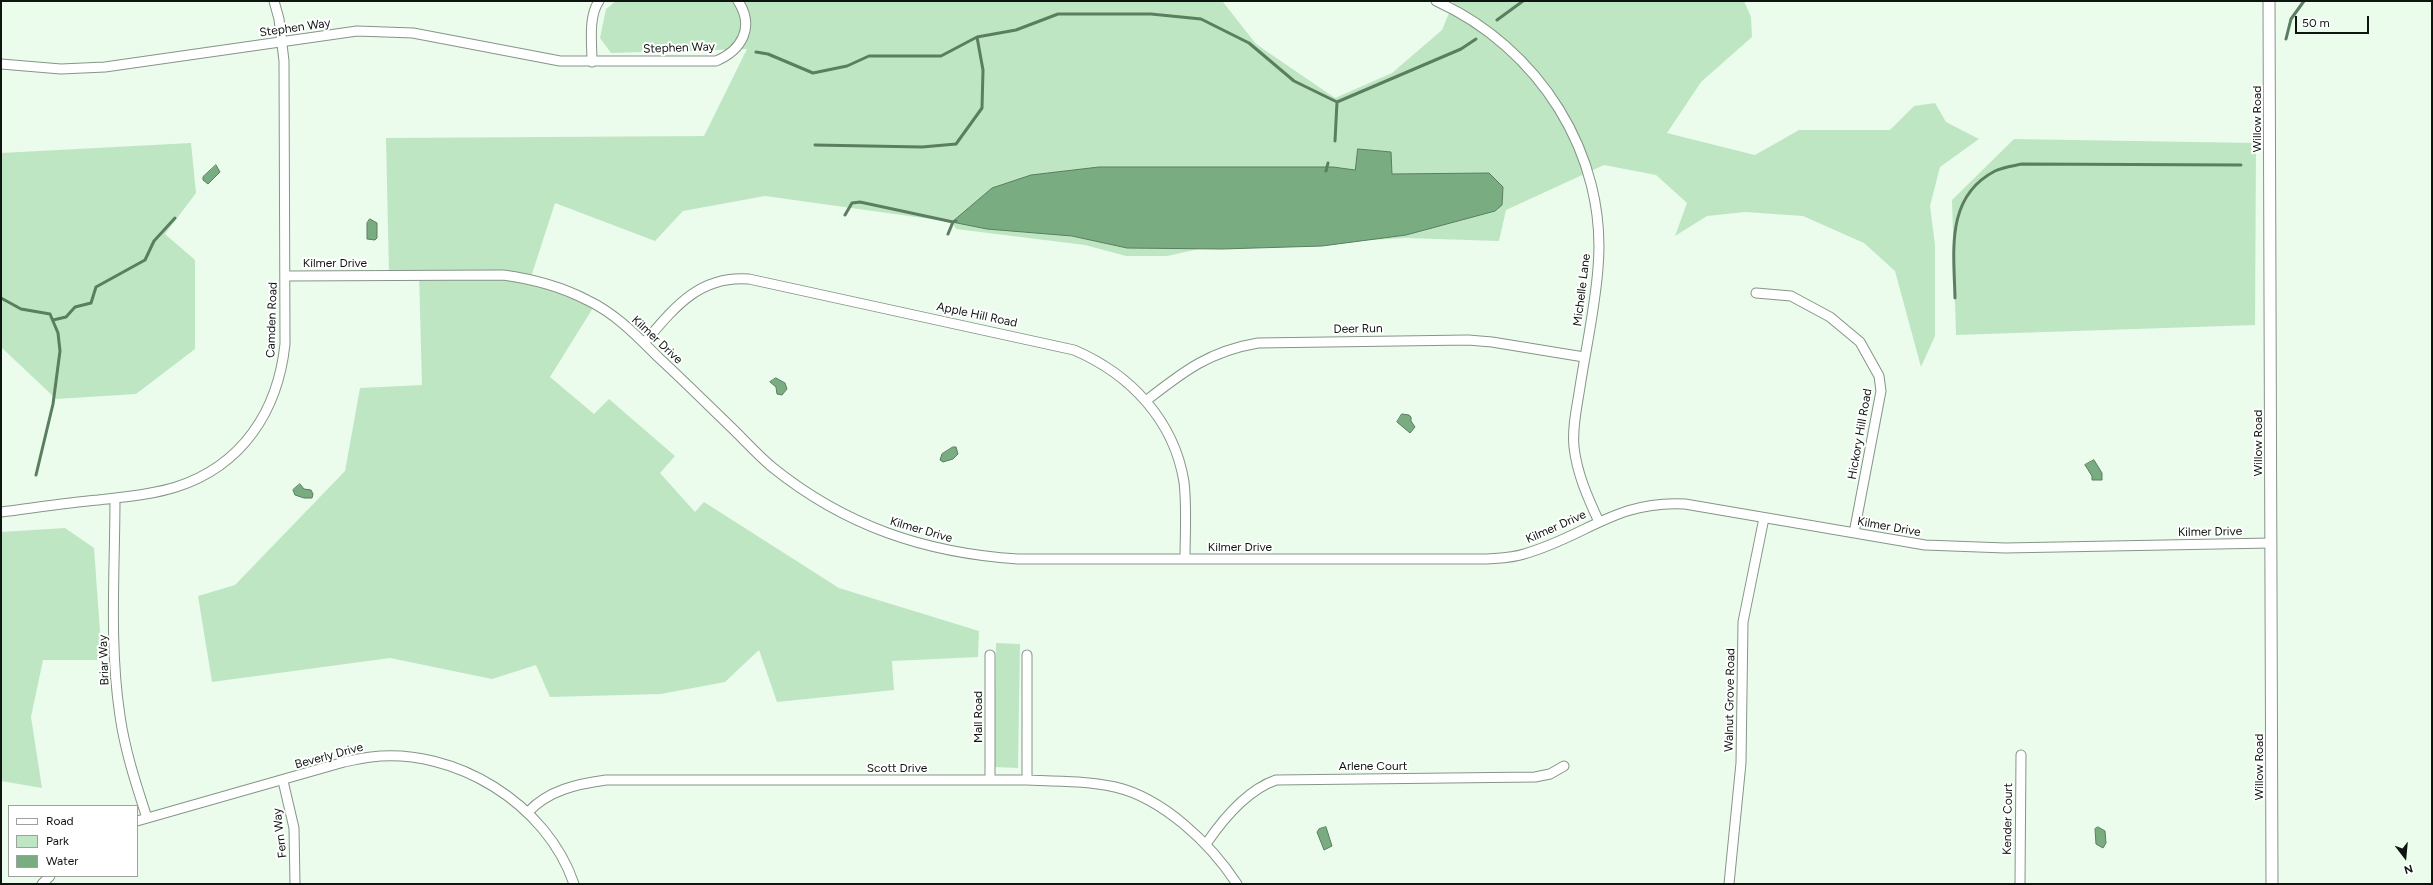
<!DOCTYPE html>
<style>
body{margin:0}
#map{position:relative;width:2433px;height:885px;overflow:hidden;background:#ebfced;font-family:Figtree,sans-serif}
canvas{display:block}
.frame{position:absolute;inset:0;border:2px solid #0e140f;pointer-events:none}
.legend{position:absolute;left:8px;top:805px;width:130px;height:72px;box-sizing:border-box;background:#fff;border:1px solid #9fa19f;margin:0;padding:5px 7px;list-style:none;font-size:12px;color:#0e140f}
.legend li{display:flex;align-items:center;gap:8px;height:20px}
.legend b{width:20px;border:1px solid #9fa19f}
.north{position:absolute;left:2385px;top:837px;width:40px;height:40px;-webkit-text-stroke:3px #fff;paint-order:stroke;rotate:164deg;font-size:11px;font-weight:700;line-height:16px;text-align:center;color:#0e140f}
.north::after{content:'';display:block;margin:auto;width:14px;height:18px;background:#0e140f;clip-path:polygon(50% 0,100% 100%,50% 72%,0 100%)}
.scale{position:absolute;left:2295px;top:16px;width:74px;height:18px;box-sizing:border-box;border:2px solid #0e140f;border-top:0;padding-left:5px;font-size:12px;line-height:14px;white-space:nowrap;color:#0e140f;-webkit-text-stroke:3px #fff;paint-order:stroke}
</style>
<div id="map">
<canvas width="2433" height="885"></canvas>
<div class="frame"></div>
<ul class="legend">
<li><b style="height:5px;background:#fff"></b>Road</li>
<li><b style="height:11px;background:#bfe6c3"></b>Park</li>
<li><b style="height:11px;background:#7aac81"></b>Water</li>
</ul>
<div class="north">N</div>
<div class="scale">50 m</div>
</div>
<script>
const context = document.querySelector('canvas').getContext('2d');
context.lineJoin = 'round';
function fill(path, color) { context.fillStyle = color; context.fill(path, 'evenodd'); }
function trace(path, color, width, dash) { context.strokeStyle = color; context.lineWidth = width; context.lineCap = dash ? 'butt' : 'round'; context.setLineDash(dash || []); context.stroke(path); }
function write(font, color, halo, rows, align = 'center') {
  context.font = font + ' Figtree,sans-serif'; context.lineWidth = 4; context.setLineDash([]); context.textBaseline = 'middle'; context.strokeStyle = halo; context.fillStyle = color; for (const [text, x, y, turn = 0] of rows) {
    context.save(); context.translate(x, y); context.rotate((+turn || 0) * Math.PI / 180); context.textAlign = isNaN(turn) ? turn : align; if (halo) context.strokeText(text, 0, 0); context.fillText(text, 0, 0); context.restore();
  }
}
fill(new Path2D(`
 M616 1 1223 2 1256 44 1335 98 1392 73 1442 30 1454 1H1744L1751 17 1752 37 1701 82 1667 133 1755 155 1799 130H1890L1914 106 1935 103 1946 122 1979 139 1940 167 1930 206 1935 245V336L1921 367 1895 271 1864 243 1803 216 1745 212 1707 216 1675 236 1687 203 1656 175 1604 165 1506 210 1499 241 1405 238 1321 243 1222 244 1167 256H1126L1085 245 956 229 952 222 765 196 683 211 655 241 555 203 531 277 596 303 550 377 594 414 609 399 675 456 660 473 695 512 704 502 839 588 979 631 978 657 892 661 894 690 777 702 759 650 725 682 661 694 550 697 536 665 492 679 390 658 212 682 198 596 235 585 345 471 360 388 422 385 419 274H389L386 138 704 136 747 49 611 53 600 38 606 9Z
 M2014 139 2256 143 2255 325 1956 335 1952 200Z
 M191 143 196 193 165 234 195 260V349L136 394 56 399 1 347V153Z
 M65 528 94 548 102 660H43L31 717 42 788 1 781V532Z
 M996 643 1020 644 1018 768 994 767Z`), '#bfe6c3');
const water = new Path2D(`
 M1358 149 1391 152 1392 174 1489 173 1503 187 1502 205 1495 211 1406 235 1322 246 1222 249 1127 248 1072 236 987 229 952 222 992 188 1031 175 1099 167H1333L1355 170Z
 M216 165 220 172 208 184 203 180V177Z
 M370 219 377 223V238L375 240 367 239V223Z
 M776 378 785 383 787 389 782 395 777 394 776 387 770 382Z
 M1402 414 1409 415 1411 417V421L1415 427 1410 433 1397 422Z
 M953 447H956L958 454 953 459 943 462 940 460 942 454Z
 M2094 460 2102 473V480H2092V476L2085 465Z
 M300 484 304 489 311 490 313 494 312 498H304L295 495 293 490Z
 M1326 827 1332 846 1324 850 1317 832 1319 829Z
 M2098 827 2105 831 2106 843 2103 848 2096 844 2095 829Z`);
fill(water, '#7aac81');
trace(water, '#5a7e5f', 1);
trace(new Path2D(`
 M1497 20 1523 1
 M2286 39 2291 19 2304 1
 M756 52 768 54 813 73 847 66 869 56H941L977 37 1016 30 1058 14H1151L1201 19 1249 43 1294 81 1337 102 1461 49 1476 39
 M1335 141 1337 102
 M815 145 922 147 956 144 982 108 983 70 977 37
 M1326 171 1328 163
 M845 215 852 203 860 202 953 222 956 221
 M948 234 953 222
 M1 298 21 309 50 314 58 333 60 351 53 404 36 475
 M1955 298C1954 251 1945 197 1995 171 2003 167 2013 166 2022 164L2241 165
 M53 320 66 317 75 307 91 303 96 287 145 260 154 241 175 218`), '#5a7e5f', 3);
const minor = new Path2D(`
 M1436 1C1538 47 1608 154 1598 268 1595 308 1586 348 1580 387 1577 407 1572 427 1574 447 1577 474 1588 498 1599 522
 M592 62C592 43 588 17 599 1
 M1 64 61 69 105 67 357 31 413 33 560 61H716C742 50 755 27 738 1
 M286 276 503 275C533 279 560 286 587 300 615 313 637 336 658 357 684 381 709 406 735 431 747 443 759 456 772 467 845 526 925 553 1018 559H1487C1499 558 1512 558 1524 554 1585 537 1616 500 1685 504L1925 545 2005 548 2271 543
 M1756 293 1791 296 1830 317 1860 342 1879 376 1881 391 1854 533
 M644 343C674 308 699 275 749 279L1074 350C1130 374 1174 420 1184 482 1187 507 1185 534 1185 559
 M1147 400C1184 371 1210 351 1258 343L1468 340 1492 342 1584 357
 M115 498C115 570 109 644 120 716 125 751 136 784 147 818
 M1 512C33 508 65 503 98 500 123 497 151 495 176 487 242 466 278 411 285 344L284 61 279 19 274 1
 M990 655V780
 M1027 655V780
 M283 781 294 828 295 884
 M528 812C549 790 577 784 606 780H1027C1057 781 1087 781 1115 787 1163 798 1211 844 1237 884
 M137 821 344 762C353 760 362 758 371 757 455 747 547 804 574 884
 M1206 844C1223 819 1247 790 1276 780L1535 777 1550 774 1564 766
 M42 884 50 876
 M1729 884 1741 763 1743 622 1764 518
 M2020 884 2021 755`);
const tertiary = new Path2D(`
 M2269 1 2272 884`);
trace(minor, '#859587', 11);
trace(tertiary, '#859587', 13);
trace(minor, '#fff', 9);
trace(tertiary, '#fff', 11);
write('12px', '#0e140f', '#fff', [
 ["Stephen Way",295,28,-8],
 ["Stephen Way",679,48,-2],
 ["Willow Road",2257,119,-90],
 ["Kilmer Drive",335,263],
 ["Michelle Lane",1582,290,-83],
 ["Apple Hill Road",977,315,12],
 ["Camden Road",272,320,-88],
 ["Deer Run",1358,329,-1],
 ["Kilmer Drive",657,340,43],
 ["Hickory Hill Road",1860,434,-80],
 ["Willow Road",2258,443,-90],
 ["Kilmer Drive",1556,527,-24],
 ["Kilmer Drive",1889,527,10],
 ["Kilmer Drive",921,530,16],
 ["Kilmer Drive",2210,532,-1],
 ["Kilmer Drive",1240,547],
 ["Briar Way",104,660,-92],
 ["Walnut Grove Road",1730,700,-89],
 ["Mall Road",978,717,-90],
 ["Beverly Drive",329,756,-15],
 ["Arlene Court",1373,766],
 ["Willow Road",2259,767,-90],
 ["Scott Drive",897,768],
 ["Kender Court",2008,819,-89],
 ["Fern Way",280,833,-97]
]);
</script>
